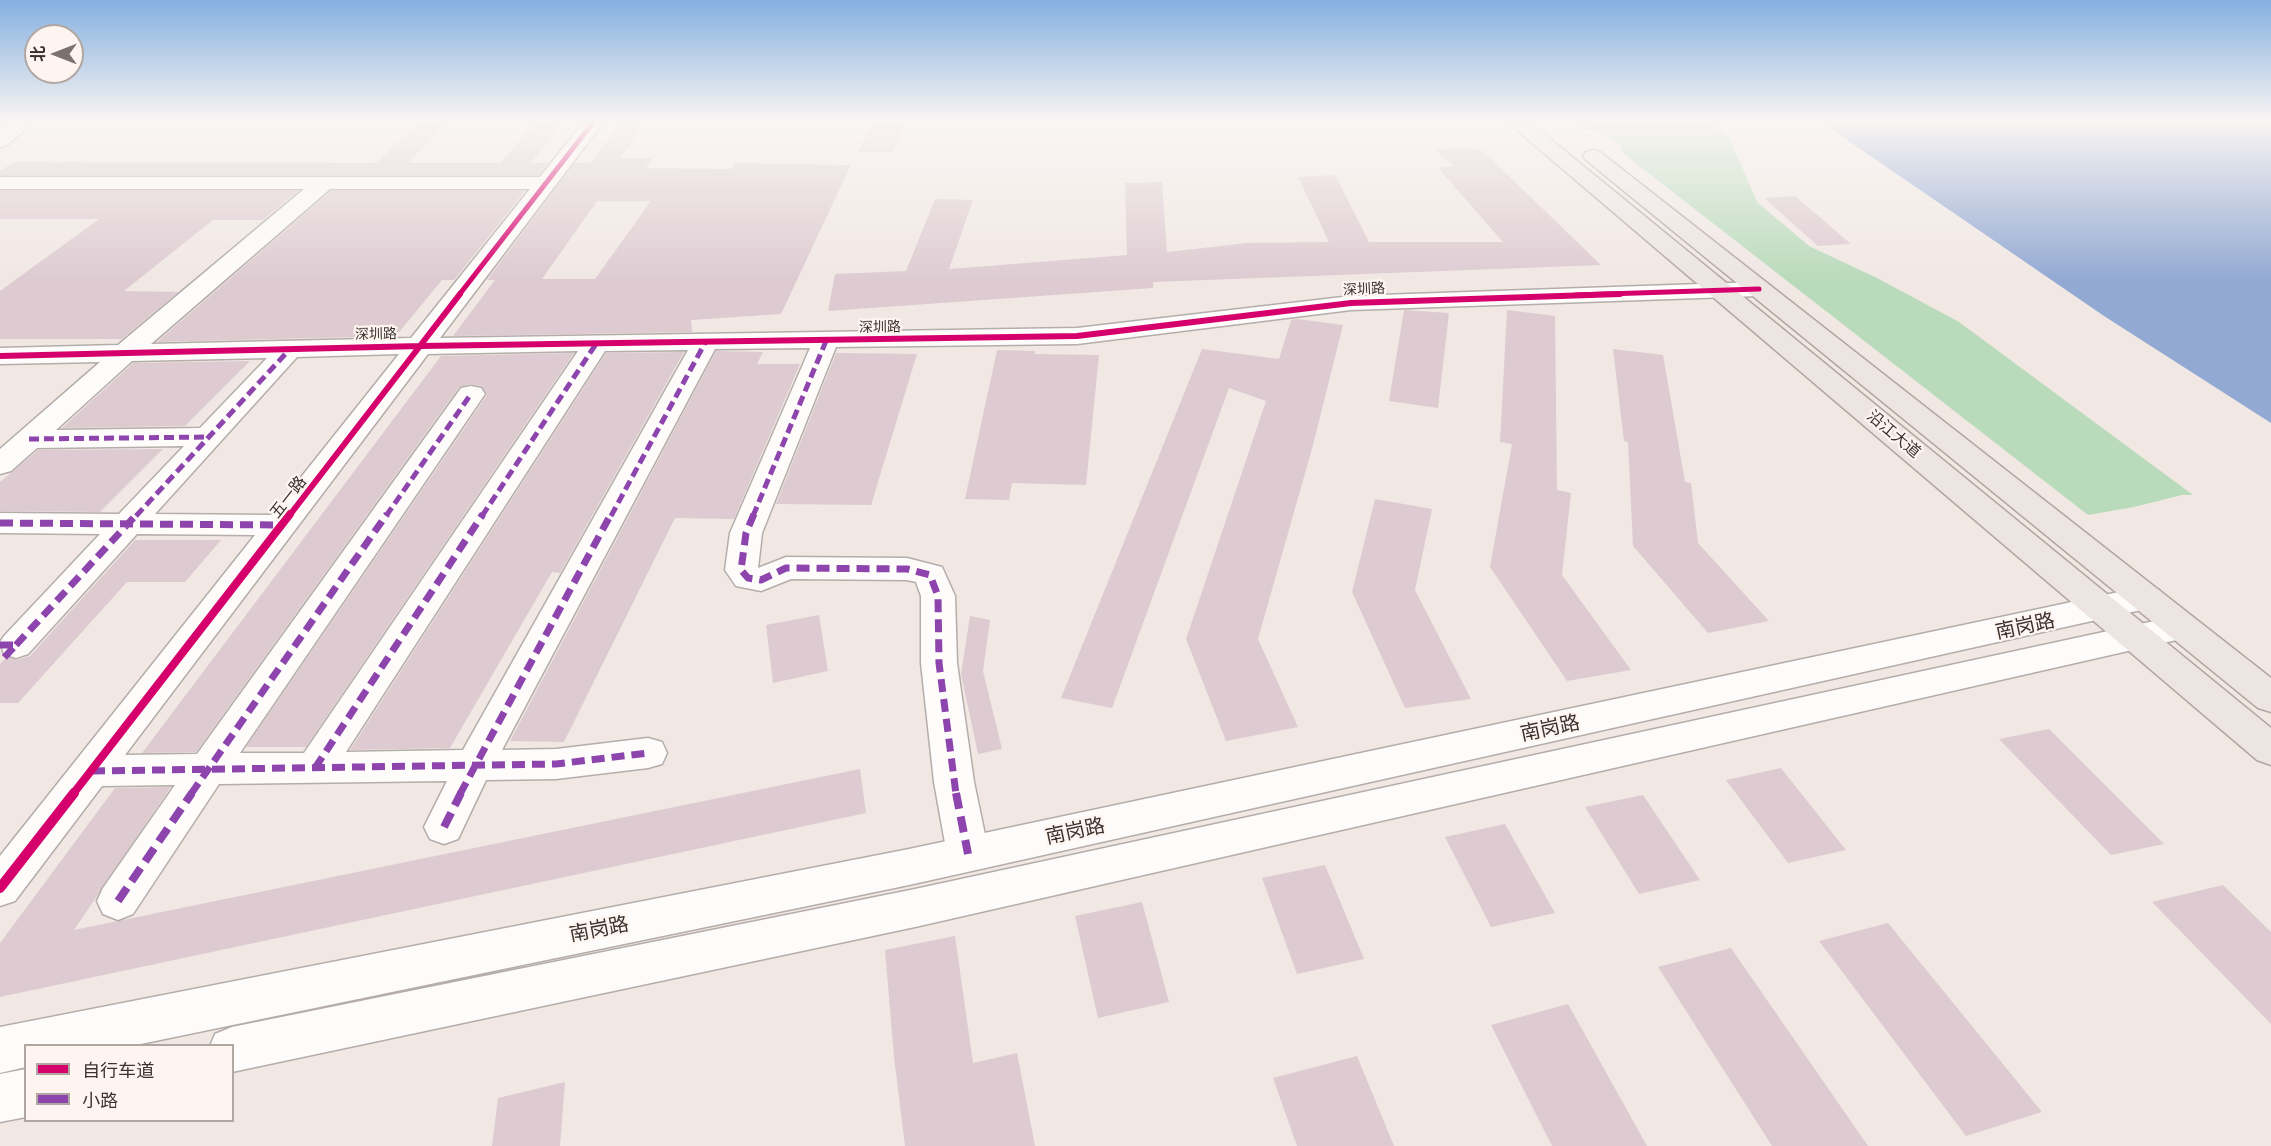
<!DOCTYPE html>
<meta charset="utf-8">
<style>
body{margin:0}
#map{position:relative;width:2271px;height:1146px;overflow:hidden;background:#f1e8e4;font-family:"Exo 2","Noto Sans SC",sans-serif}
canvas{display:block}
.legend{position:absolute;left:24px;top:1044px;width:210px;height:78px;box-sizing:border-box;background:#fff5f0;border:2px solid #b0a7a3;margin:0;padding:8px 10px;list-style:none;font-size:18px;color:#3a3330}
.legend li{display:flex;align-items:center;gap:12px;height:30px}
.legend b{width:30px;border:2px solid #b0a7a3}
.north{position:absolute;left:24px;top:24px;width:60px;height:60px;box-sizing:border-box;background:#fff5f0;border:2px solid #b0a7a3;border-radius:50%;rotate:270deg;font-size:16px;font-weight:700;line-height:24px;text-align:center;color:#3a3330}
.north::after{content:'';display:block;margin:auto;width:21px;height:27px;background:#7a726f;clip-path:polygon(50% 0,100% 100%,50% 72%,0 100%)}
</style>
<div id="map">
<canvas width="2271" height="1146"></canvas>
<ul class="legend">
<li><b style="height:8px;background:#d6006c"></b>自行车道</li>
<li><b style="height:8px;background:#8e44ad"></b>小路</li>
</ul>
<div class="north">北</div>
</div>
<script>
const context = document.querySelector('canvas').getContext('2d');
context.lineJoin = 'round';
function fill(path, color) { context.fillStyle = color; context.fill(path, 'evenodd'); }
function trace(path, color, width, dash) { context.strokeStyle = color; context.lineWidth = width; context.lineCap = dash ? 'butt' : 'round'; context.setLineDash(dash || []); context.stroke(path); }
function write(font, color, halo, rows, align = 'center') {
  context.font = font + ' "Exo 2","Noto Sans SC",sans-serif'; context.lineWidth = 4.5; context.setLineDash([]); context.textBaseline = 'middle'; context.strokeStyle = halo; context.fillStyle = color; for (const [text, x, y, turn = 0] of rows) {
    context.save(); context.translate(x, y); context.rotate((+turn || 0) * Math.PI / 180); context.textAlign = isNaN(turn) ? turn : align; if (halo) context.strokeText(text, 0, 0); context.fillText(text, 0, 0); context.restore();
  }
}
fill(new Path2D(`
 M1576 120H1707L1729 137 1757 202 1809 246 1877 278 1959 322 2193 495H2182L2134 507 2088 515 1624 154C1615 127 1588 138 1576 120Z`), '#b9dabb');
fill(new Path2D(`
 M1818 120H2271V423L2104 316Z`), '#92a9d3');
fill(new Path2D(`
 M420 120H449L408 163H501L536 120H565L531 163H548L539 175H0V171L14 162 377 163Z
 M623 120H628L640 130 620 158H653L646 168 731 169 735 163 851 165 781 314 691 320 692 332 453 336 495 280H487L575 163H590ZM597 201H651L595 279H542Z
 M874 120H908L893 153 858 152Z
 M1465 147 1483 151 1601 265 1153 282V288L828 311 835 274 906 271 935 199 973 200 949 269 1127 255 1125 183 1162 182 1167 252 1247 243 1329 242 1298 177 1335 175 1369 242H1503L1438 168 1454 166 1435 150Z
 M0 191H298L263 220H213L124 291 178 292 122 339H0V291L99 219H0Z
 M331 191H525L454 280H442L396 336 157 342Z
 M1795 196 1851 244 1818 246 1764 198Z
 M1404 310 1449 313 1438 408 1389 401Z
 M1507 310 1555 316 1557 490 1571 493 1562 575 1631 670 1567 681 1490 567 1512 444 1500 442Z
 M1297 319 1343 325 1313 445 1258 639 1298 727 1226 741 1186 639 1266 401 1229 388 1112 708 1061 698 1202 349 1279 359 1291 320Z
 M1613 349 1663 355 1685 482 1691 483 1698 543 1769 621 1708 633 1633 546 1628 442 1624 441Z
 M997 350 1035 351V354L1099 355 1086 485 1012 483 1009 500 965 499Z
 M716 351 763 352 757 364H800L734 519 675 518 564 742 510 741Z
 M684 352 560 573 552 572 450 748 350 750 606 353Z
 M574 353 306 747H246L487 395 481 386 471 384 459 387 196 752 142 753 441 356Z
 M836 353 917 354 871 505 776 504Z
 M250 361 185 426 62 428 133 363Z
 M163 449 100 512 0 511V482L38 450Z
 M1375 499 1432 509 1415 590 1471 699 1405 708 1352 592Z
 M135 540H221L185 582H127L18 703H0V664L7 657 17 660 30 656Z
 M819 615 828 671 773 683 766 625Z
 M970 616 990 620 983 671 1002 749 978 754 961 674Z
 M2049 729 2164 844 2111 855 1999 739Z
 M1781 768 1846 850 1788 863 1726 780Z
 M860 769 866 813 0 997V943L115 788 171 787 74 930Z
 M1643 795 1700 880 1639 894 1585 807Z
 M1505 824 1555 913 1491 927 1445 837Z
 M1325 865 1364 959 1297 974 1262 878Z
 M2223 885 2271 932V1024L2152 902Z
 M1142 902 1169 1002 1098 1018 1075 916Z
 M1888 923 2042 1112 1966 1136 1819 941Z
 M955 936 973 1063 1017 1053 1035 1146H905L894 1057 885 950Z
 M1731 948 1868 1146H1772L1658 967Z
 M1568 1004 1647 1146H1552L1491 1025Z
 M1357 1056 1394 1146H1297L1273 1078Z
 M565 1082 560 1146H492L498 1098Z`), '#ddcbd1');
const minor = new Path2D(`
 M585 120H605L440 338 1077 328 1351 296 1759 282 1768 284 1771 289 1768 294 1759 296 1351 310 1077 344 836 347 762 533 758 568 786 557 907 558 942 567 955 596 957 663 974 782 989 854 983 866 968 871 953 866 947 854 934 782 921 663V596L916 582 907 580 791 579 761 591 736 586 725 570 730 533 810 348 715 349 502 750 556 749 648 738 662 742 667 753 662 764 648 768 556 779 486 780 458 839 444 844 430 839 424 827 447 781 219 784 133 914 118 920 103 914 97 901 103 888 175 785 102 786 15 901 0 906V856L255 535 137 534 28 654 16 658 4 654 0 642 4 636 100 534 0 533V513L119 514 184 446 37 448 11 471 0 474V449L100 362 0 364V348L118 345 304 189H0V177H540ZM330 189H530L411 338 151 344ZM688 350 463 750 346 752 605 351ZM578 351 304 753H240L485 394 481 388 471 386 461 388 197 754 125 755 428 354ZM399 354 271 515 155 514 297 357ZM267 358 200 428 56 430 132 361Z`);
const secondary = new Path2D(`
 M14 120H37L7 145 0 147V131Z
 M2147 586 2159 590 2164 598 2159 606 909 885 131 1046H26V1067L0 1073V1027L909 849Z
 M2182 615 2194 618 2199 627 2194 636 915 927 232 1072V1046H210L215 1034 232 1027 915 889Z
 M26 1069V1117L0 1122V1074Z`);
const primary = new Path2D(`
 M1505 120H1527L2271 728V765L2257 760Z
 M1593 150 1600 152 2271 678V712L2258 708 1586 160 1583 156 1586 152Z`);
trace(minor, '#b4adaa', 3);
trace(secondary, '#b4adaa', 3);
trace(primary, '#b4a7a1', 3);
fill(minor, '#fdfcfb');
fill(secondary, '#fdfcfb');
fill(primary, '#ece5e2');
trace(new Path2D(`
 M29 439 209 437
 M136 516 290 349
 M386 516 471 394
 M482 516 596 344
 M611 516 705 343
 M753 516 826 341`), '#8e44ad', 5, [10, 5]);
trace(new Path2D(`
 M754 514 746 533 741 570 748 578 761 580 786 568 907 569 930 575 938 596 939 663 956 794
 M0 523 284 525
 M0 645H16L0 662
 M16 645 137 514
 M315 768 483 514
 M92 771 556 764 648 753
 M191 794 387 514
 M460 794 611 514`), '#8e44ad', 7, [13, 7]);
trace(new Path2D(`
 M956 793 968 854
 M444 827 461 793
 M118 901 192 793`), '#8e44ad', 8, [16, 8]);
trace(new Path2D(`
 M459 295 595 120
 M1576 295 1759 289`), '#d6006c', 5);
trace(new Path2D(`
 M0 356 421 346 1077 336 1351 303 1620 294
 M289 516 460 294`), '#d6006c', 6);
trace(new Path2D(`
 M73 794 290 514`), '#d6006c', 8);
trace(new Path2D(`
 M0 888 74 793`), '#d6006c', 10);
const sky = context.createLinearGradient(0, 0, 0, 281);
sky.addColorStop(0, '#85b0e0');
sky.addColorStop(0.43, '#f9f5f3');
sky.addColorStop(1, '#f9f5f300');
context.fillStyle = sky;
context.fillRect(0, 0, 2271, 281);
write('14px', '#3a3330', '#fff5f0', [
 ["深圳路",1364,289,-3],
 ["深圳路",880,327,-1],
 ["深圳路",376,334,-1]
]);
write('16px', '#3a3330', '#fff5f0', [
 ["沿江大道",1894,434,40],
 ["五一路",288,497,-52]
]);
write('20px', '#3a3330', '#fff5f0', [
 ["南岗路",2025,626,-12],
 ["南岗路",1550,728,-12],
 ["南岗路",1075,831,-12],
 ["南岗路",599,929,-11]
]);
</script>
